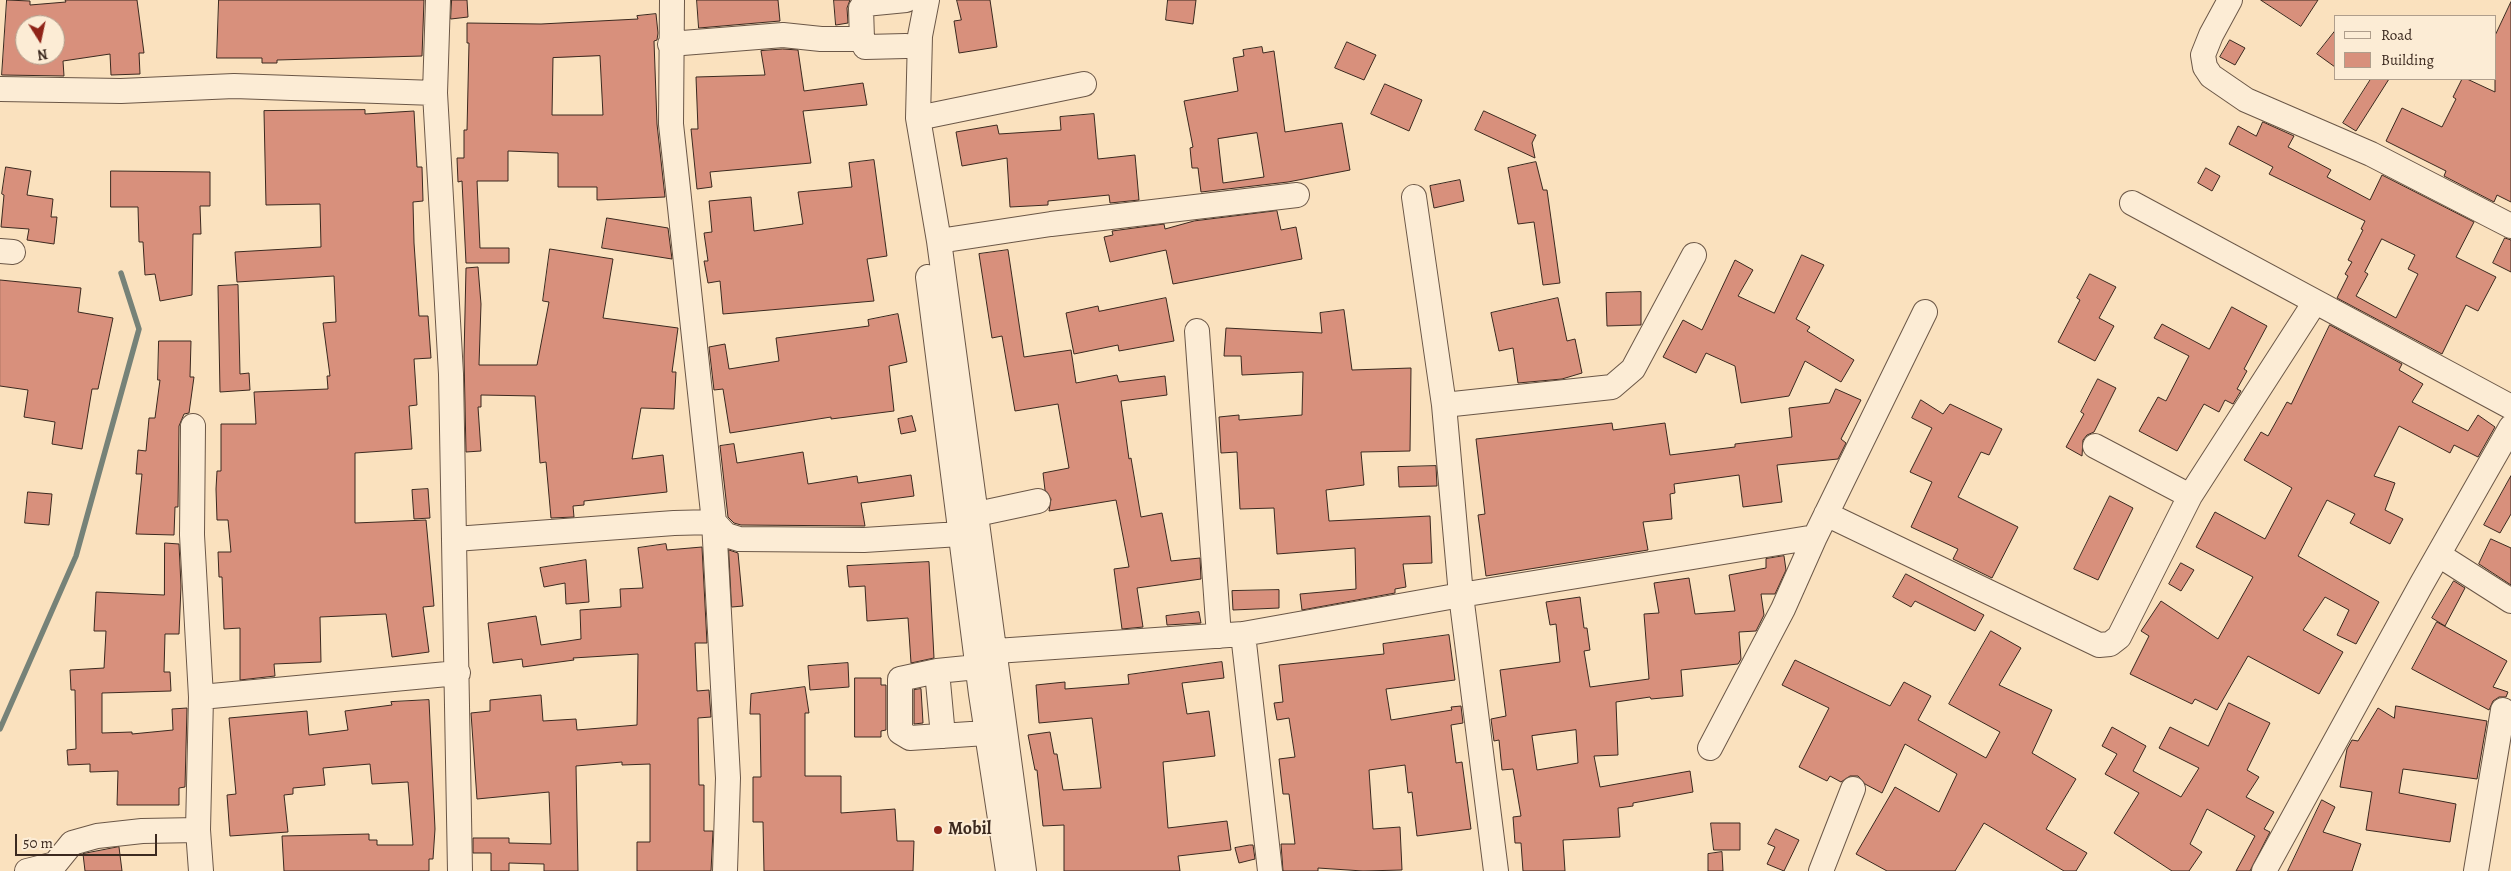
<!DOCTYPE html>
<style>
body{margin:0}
#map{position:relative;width:2511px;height:871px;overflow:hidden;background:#fae1be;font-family:Alegreya,serif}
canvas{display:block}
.legend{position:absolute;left:2334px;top:15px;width:162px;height:65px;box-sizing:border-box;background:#fcecd5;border:1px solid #af9e8c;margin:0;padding:6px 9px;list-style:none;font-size:15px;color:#3b291f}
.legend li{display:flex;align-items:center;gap:10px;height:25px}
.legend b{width:25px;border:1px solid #af9e8c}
.north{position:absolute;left:15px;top:15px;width:50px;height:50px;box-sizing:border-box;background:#fcecd5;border:1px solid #af9e8c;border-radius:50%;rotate:170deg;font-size:14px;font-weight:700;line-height:20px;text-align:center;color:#3b291f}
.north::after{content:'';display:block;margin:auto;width:18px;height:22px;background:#8f2418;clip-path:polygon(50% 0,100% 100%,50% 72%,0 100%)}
.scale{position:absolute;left:15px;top:834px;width:142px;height:22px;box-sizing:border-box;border:2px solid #3b291f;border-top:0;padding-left:6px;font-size:15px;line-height:18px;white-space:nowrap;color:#3b291f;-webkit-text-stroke:4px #fcecd5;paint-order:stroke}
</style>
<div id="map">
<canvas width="2511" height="871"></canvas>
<ul class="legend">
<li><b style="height:6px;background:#fcecd5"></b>Road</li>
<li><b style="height:14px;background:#d8907c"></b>Building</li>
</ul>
<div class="north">N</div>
<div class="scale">50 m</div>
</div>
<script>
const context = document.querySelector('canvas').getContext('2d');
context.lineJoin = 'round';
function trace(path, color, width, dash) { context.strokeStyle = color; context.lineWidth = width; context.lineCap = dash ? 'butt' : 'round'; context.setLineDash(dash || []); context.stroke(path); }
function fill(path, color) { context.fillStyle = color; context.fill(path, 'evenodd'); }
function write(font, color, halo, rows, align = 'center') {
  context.font = font + ' Alegreya,serif'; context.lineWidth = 4; context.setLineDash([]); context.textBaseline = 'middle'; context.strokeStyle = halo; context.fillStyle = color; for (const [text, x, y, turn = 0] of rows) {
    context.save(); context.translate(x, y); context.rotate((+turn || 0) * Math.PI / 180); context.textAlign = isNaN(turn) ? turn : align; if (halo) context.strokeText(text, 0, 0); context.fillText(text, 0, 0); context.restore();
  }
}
trace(new Path2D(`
 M0 729 76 556 139 329 121 273`), '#768278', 5.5);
const building = new Path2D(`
 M7 0 30 1V5L66 2 65 0H137L144 53H139L140 74 111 75 110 54 63 61 64 76 2 75ZM25 25H55V55H25Z
 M219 0H424L422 56 277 60V63H262V58H217Z
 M452 0H467L468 17 451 19Z
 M697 0H778L780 21 699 28Z
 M834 0H850L847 8 848 23 836 25Z
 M957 0H990L997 47 959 53 954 21 961 20Z
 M1168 0H1196L1193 24 1166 20Z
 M2261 0H2318L2301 26Z
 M2511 2V202L2497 195 2494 202 2444 176 2446 171 2386 141 2402 108 2442 127 2456 99 2453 97 2462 79H2467L2495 92V36Z
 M656 14 658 33 657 40 654 41 657 124 665 197 597 200V187H558V153L508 151V181H477L480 248H509V263H466L462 181 458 182 457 158H464V130H467L469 43H467V23L541 24 638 19 637 16ZM600 56 603 115H552L553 58Z
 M2335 31V67L2317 54Z
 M2230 40 2245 48 2235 65 2220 57Z
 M1347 42 1376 55 1364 80 1335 68Z
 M1262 47 1263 53 1274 51 1285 132 1342 123 1350 170 1288 182 1201 192 1198 168H1192L1190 148 1193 147 1184 101 1238 91 1233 58 1244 56 1243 50ZM1257 133 1264 177 1223 183 1218 139Z
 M783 49 798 50 804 91 863 83 867 105 803 111 811 163 710 172 712 187 697 189 691 129H698L696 77 765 75 761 51Z
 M2371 79H2389L2356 131 2343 123Z
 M1385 84 1422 100 1409 131 1371 114Z
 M365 110V114L414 111 417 167H422L423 201 413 202 414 243 419 316H428L431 358 414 359 417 405 409 406 412 449 355 453V523L426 520 434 606 423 607 429 652 392 657 386 614 320 617 321 662 274 664 275 676 240 680V628L224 629 222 577H219L218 552H231L228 520H217L216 489 217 471H221V424H256L254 392 328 389 327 376H330L323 323 336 322 334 276 237 282 235 252 321 247 320 204 266 205 264 111Z
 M1484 111 1536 135 1532 143 1535 158 1475 130Z
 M1094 114 1098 159 1135 155 1139 200 1110 203 1109 195 1048 201V205L1010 207 1007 158 962 166 956 132 997 125 999 134 1061 130 1060 117Z
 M2263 122 2294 136 2288 147 2331 170 2327 177 2370 200 2382 175 2474 222 2456 257 2496 277 2478 311 2466 305 2442 354 2337 298 2348 276 2345 274 2352 262 2348 260 2363 230 2361 229 2365 221 2269 174 2273 167 2229 144 2238 126 2256 136ZM2382 239 2415 255 2408 269 2418 274 2396 318 2356 296 2368 274 2365 272Z
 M874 160 887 256 867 259 874 301 723 314 720 281 708 283 704 261H708L704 233 712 232 709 201 751 197 754 231 803 224 798 192 852 187 849 163Z
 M1536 162 1543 190H1547L1560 283 1543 285 1534 222 1518 224 1508 168Z
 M6 167 31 171 27 195 53 199 51 217H57L54 244 27 240 29 229 1 227 4 195 2 194Z
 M2206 168 2220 176 2212 191 2198 183Z
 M111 171 210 172V206H200L201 234H193L192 295 160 301 155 274 145 275 143 242H139L138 207H111Z
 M1460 180 1464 201 1434 208 1430 186Z
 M1277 211 1281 230 1296 227 1302 259 1173 284 1166 250 1110 262 1104 237 1113 235 1112 231 1164 224 1165 229 1194 221Z
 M607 218 668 228 672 259 602 248Z
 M2505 238 2511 240V272L2493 263Z
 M550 249 613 259 603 318 678 328 672 372H676L674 409 641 408 632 459 663 455 667 492 584 501V505L573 506 574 517 551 518 546 462 540 463 535 396 481 395V407H478L481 451 466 452 464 357 466 268 478 267 481 304 479 365H537L549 302 543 301Z
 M1008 250 1024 357 1071 350 1076 383 1117 375 1119 382 1165 376 1167 395 1121 401 1129 459 1131 458 1141 517 1162 513 1171 561 1200 558 1201 579 1137 588 1143 627 1122 629 1114 569 1129 567 1116 500 1049 511 1051 499 1045 490 1043 473 1069 468 1058 404 1015 411 1002 336 992 338 979 254Z
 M1802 255 1824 265 1796 319 1810 327 1807 331 1854 360 1841 382 1805 361 1789 396 1741 403 1735 366 1706 353 1696 373 1663 357 1683 320 1702 330 1735 260 1753 270 1738 296 1774 313Z
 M2090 274 2116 287 2099 318 2114 326 2095 361 2058 342 2080 300 2077 298Z
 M0 280 81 288 78 312 113 318 98 389H92L82 449 52 444 55 422 24 417 28 390 0 386Z
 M238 285 240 374 249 373 250 390 220 392 218 286Z
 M1641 292V325L1607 326 1606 293Z
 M1166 298 1174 341 1119 351 1118 345 1074 354 1066 313 1098 306 1099 311Z
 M1558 298 1567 341 1575 339 1582 373 1562 379 1518 383 1513 348 1499 351 1491 313Z
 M2232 307 2267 326 2244 369 2247 371 2237 389 2241 391 2233 404 2225 400 2219 412 2204 404 2177 451 2139 431 2158 397 2166 401 2189 356 2154 338 2162 324 2209 349Z
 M1344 310 1352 370 1411 368 1410 451 1361 452 1364 485 1326 490 1329 521 1430 516 1432 563 1403 564 1406 587 1395 589V593L1302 610 1300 594 1356 589 1355 548 1277 554 1274 508 1240 509 1237 452 1221 453 1219 417 1239 415V420L1302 415 1303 372 1242 375 1241 356H1224L1226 328 1322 333 1320 313Z
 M898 314 907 362 889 366 894 411 831 419V417L730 433 723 389 714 390 709 347 725 344 729 369 779 361 776 338 869 326 868 320Z
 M2330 325 2402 364 2399 370 2423 384 2412 402 2468 431 2478 415 2495 427 2478 457 2454 445 2450 453 2399 426 2374 476 2395 483 2385 510 2403 519 2390 544 2350 523 2355 514 2327 500 2298 556 2379 602 2356 644 2337 635 2349 610 2325 597 2303 630 2343 652 2319 694 2248 656 2217 710 2195 699 2192 704 2130 674 2149 636 2141 631 2161 601 2218 639 2253 577 2196 547 2215 512 2265 539 2292 488 2244 460 2261 432 2268 436 2287 402 2291 404Z
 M159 341H191L190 377H194L189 413 184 414 179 426 178 507H175L174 535 136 534 142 474H136L138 450 146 451 149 418H155L160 380H158Z
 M2098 379 2116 388 2094 432 2087 435 2083 440 2082 456 2066 447 2084 414 2081 412Z
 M1836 389 1861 400 1841 439 1846 443 1838 459 1777 465 1782 502 1743 507 1739 475 1674 484 1675 493 1670 494 1672 519 1643 522 1648 550 1486 576 1478 515 1485 514 1476 439 1612 423 1613 430 1665 423 1670 455 1735 447V444L1792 437 1789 408 1829 403Z
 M1921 400 1943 414 1950 404 2002 429 1989 455 1981 452 1958 497 2018 527 1992 578 1953 559 1958 549 1911 527 1932 482 1910 472 1932 428 1912 418Z
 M912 416 916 431 901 434 898 419Z
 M734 444 737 463 803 452 808 484 857 476 858 483 911 475 914 496 861 503 865 526 741 525 734 523 728 517 720 446Z
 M1436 466 1437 486 1399 487 1398 467Z
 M2511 476V514L2500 533 2484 525Z
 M428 489 430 518 414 519 412 490Z
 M28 492 52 494 49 525 25 523Z
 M2110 496 2133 508 2098 580 2074 569Z
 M2491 539 2511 548V585L2479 564Z
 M165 543 179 544 181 586 179 634H165L164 672H170L171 691 102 693V733L132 732V734L173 730 172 709 187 708 185 787 179 788V805H117L118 771 90 772V764L68 765 67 750 76 749 75 690H71L70 670 104 668 106 631H94L96 592 164 595Z
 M666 544 667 550 702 547 707 643H695L697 691 709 690 711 717 698 718 699 785H704V831H713L711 871H637V842H650V764L622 765V762L576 766 578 871H544V864L509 863V871H491V853H473V838H509V843L551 844 549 792 477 799 471 713 490 711V700L541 695 543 721 576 719 577 730 637 725 638 654 573 658 574 660 523 667 522 659 493 663 488 623 536 616 541 645 581 639 580 610 621 607 620 589 643 588 638 548Z
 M729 550 738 553 743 606 732 607Z
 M1784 556 1786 570 1775 594H1761L1764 615 1756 631 1739 632 1741 659 1738 664 1681 670 1683 696 1651 699 1650 697 1616 702 1618 755 1594 756 1600 787 1690 771 1693 792 1633 803V806L1618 808 1620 837 1563 840 1565 871H1523L1521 843H1515L1513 817 1521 816 1513 769 1502 770 1499 740 1494 741 1491 719 1506 716 1500 670 1560 662 1556 624 1550 625 1546 602 1580 597 1584 628H1587L1590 650 1584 651 1590 687 1649 679 1644 614 1659 613 1654 583 1689 578 1695 614 1735 611 1729 575 1766 568V559ZM1576 730 1578 763 1537 770 1532 736Z
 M586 560 589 602 566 604 565 583 544 587 540 568Z
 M929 562 934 658 911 663 908 618 867 621 865 586 849 587 847 566Z
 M2181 563 2194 570 2181 591 2169 584Z
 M1906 574 1984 615 1975 631 1915 601 1911 607 1893 597Z
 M2454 581 2465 588 2445 626 2432 618Z
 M1279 590V608L1233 610 1232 591Z
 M1199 612 1201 623 1167 625 1166 616Z
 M2437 622 2507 661 2493 687 2508 692 2506 697H2499L2493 701 2489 710 2412 669Z
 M1991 631 2021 648 1999 685 2052 710 2032 753 2076 779 2046 829 2087 853 2076 871H2064L1984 823 1955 871H1887L1856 854 1895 787 1939 812 1957 774 1905 744 1882 793 1865 784 1858 776H1850L1841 782 1830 776 1827 781 1799 767 1829 708 1782 685 1795 660 1890 706 1904 682 1931 696 1918 720 1986 758 2000 732 1949 704Z
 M1449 635 1455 680 1386 689 1391 720 1452 710 1451 707 1461 706 1463 723 1451 725 1456 763 1462 762 1471 829 1417 836 1412 792 1408 793 1405 765 1369 770 1373 829 1400 827 1402 870 1363 871 1318 868V871H1283L1281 844H1295L1289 794H1283L1279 759 1295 757 1289 718 1277 720 1274 703 1283 702 1279 665 1384 654 1383 644Z
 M1222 662 1224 678 1182 683 1187 714 1209 711 1215 756 1163 762 1168 828 1227 821 1231 850 1178 856 1180 871H1064V825L1043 826 1037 770H1035L1028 735 1050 732 1054 754H1057L1063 790 1101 788 1092 718 1039 723 1036 685 1065 682V689L1129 684 1128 675Z
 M848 663 849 687 810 690 808 666Z
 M855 678H881V685H886V730L881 731V737H855Z
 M805 687 809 713H805V776H841V813L895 809 897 841H914L913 871H764L763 822H753V777H761L760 714H750L751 694Z
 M921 689 923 723 914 724V690Z
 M429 700 435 829 433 859H429V871H284L282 836 369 834V840H377V845H413L408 782 372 784 370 764 323 768 325 785 293 788V794L284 795 288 832 230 836 227 795 236 794 229 718 307 711 309 735 348 730 345 711 392 705 391 702Z
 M2229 703 2270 723 2247 770 2259 777 2246 797 2274 812 2264 829 2270 832 2250 871H2236L2255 836 2207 809 2190 844 2202 852 2189 871H2172L2114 833 2139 793 2105 774 2117 754 2102 746 2112 727 2146 746 2133 771 2181 797 2199 768 2159 748 2170 727 2208 746Z
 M2396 706 2487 721 2477 779 2403 769 2399 793 2456 804 2450 842 2366 830 2372 792 2340 787 2347 749 2352 740 2358 741 2378 708 2394 718Z
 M2322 800 2335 807 2323 832 2361 844 2352 871H2288Z
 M1711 823H1740V850H1714Z
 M1776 829 1799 840 1784 871 1767 864 1775 847 1768 844Z
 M1250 845H1253L1255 859 1239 863 1235 848Z
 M119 847 122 871H85L83 854Z
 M1722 852 1723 871H1708V854Z`);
fill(building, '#d8907c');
trace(building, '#3b291f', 1);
const minor = new Path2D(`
 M438 0 435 93 451 374 460 871
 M672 0 671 124 714 522 728 778 725 871
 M927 0 920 36 918 118 939 241 1024 871
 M2230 0 2211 35 2203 55 2205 67 2211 76 2246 100 2371 154 2511 226
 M670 44 783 35 821 39H862
 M906 46 865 47 862 39 861 8 865 4 906 0
 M0 89 121 91 234 86 435 93
 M918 118 1084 84
 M1414 197 1444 405 1461 595 1496 871
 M2132 203 2511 407
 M939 241 1051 224 1297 195
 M0 251 13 252
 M928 277 981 694 1008 871
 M1197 331 1219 636
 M1444 405 1612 387 1633 369 1694 255
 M193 426 192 535 201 697 198 830 201 871
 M2095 446 2190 496
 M977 514 1038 501
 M1826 514 2099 645 2110 644 2119 637 2190 496 2315 302
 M455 539 674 523 714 522 726 535 739 539 864 540 960 534
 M2439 555 2511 601
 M1243 634 1270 871
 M996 651 1243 634 1461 595 1815 537
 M977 667 937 671 900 679V732L910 738 986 733
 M937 671 943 736
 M201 697 458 673
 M1710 748 1783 609 1815 537 1925 312
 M27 871 55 864 72 843 97 836 142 831 198 830
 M1821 871 1853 789
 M2264 871 2421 585 2511 427
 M2476 871 2503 710`);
trace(minor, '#6b5747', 26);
trace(minor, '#fcecd5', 24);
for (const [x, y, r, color] of [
 [938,830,5,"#8f2418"]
]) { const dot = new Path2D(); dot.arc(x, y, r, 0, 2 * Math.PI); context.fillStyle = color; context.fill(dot); trace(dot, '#fcecd5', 2); }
write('bold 18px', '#3b291f', '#fcecd5', [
 ["Mobil",948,830]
], 'left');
</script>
